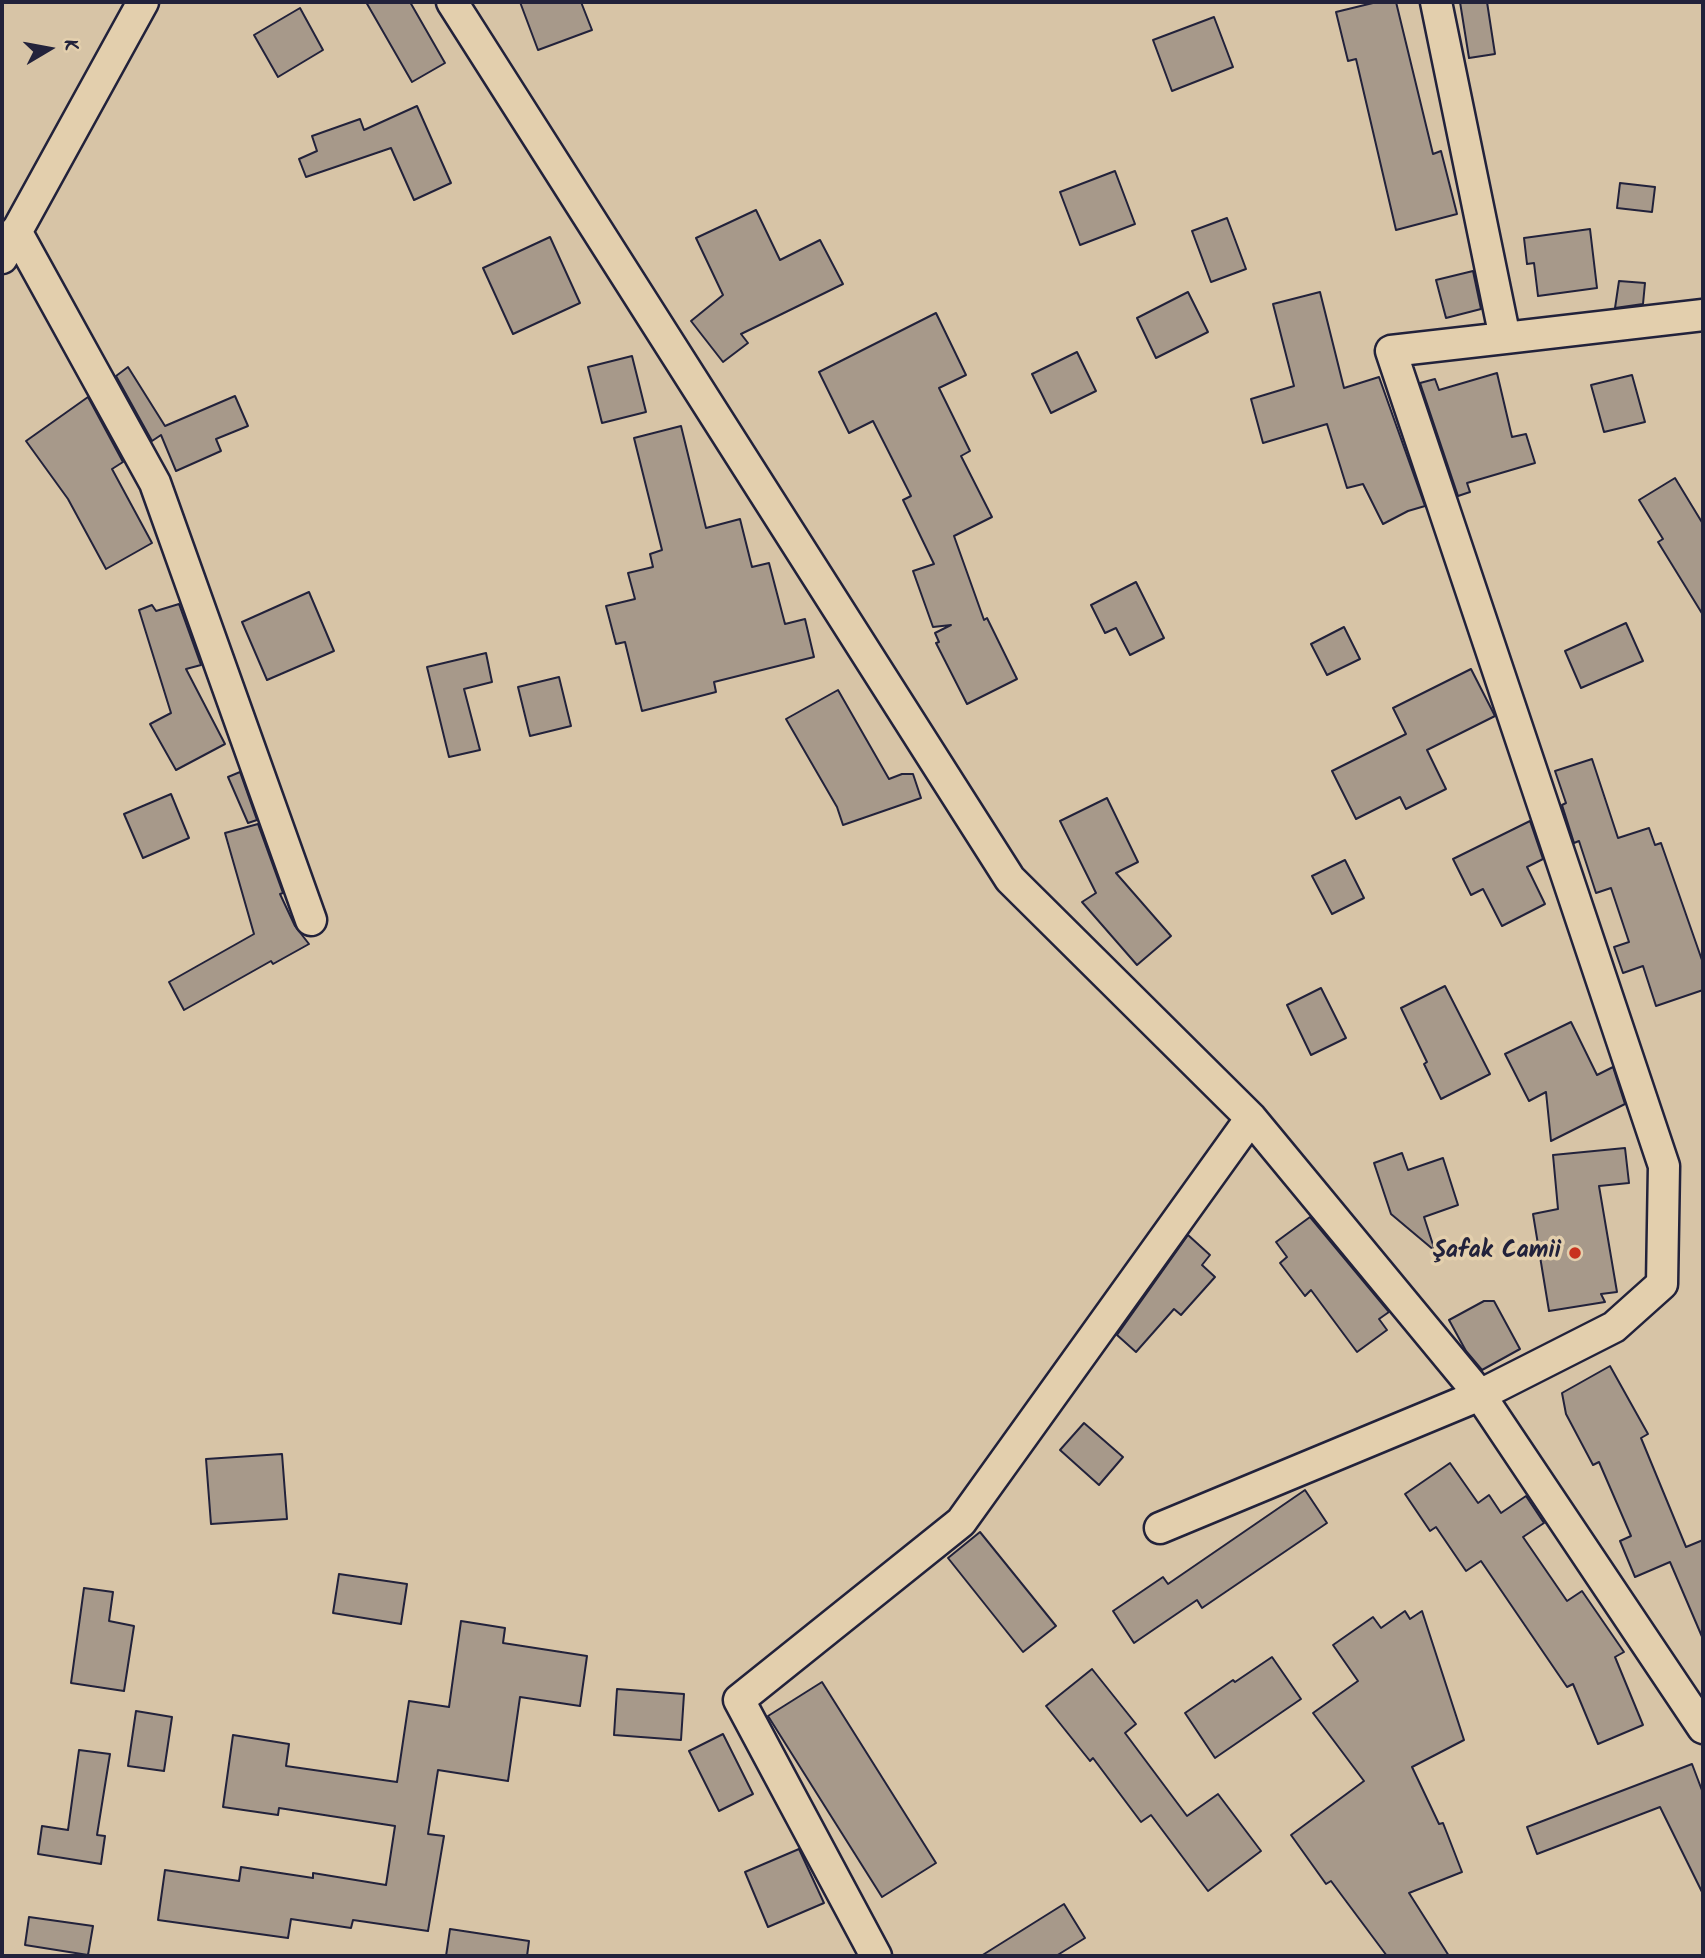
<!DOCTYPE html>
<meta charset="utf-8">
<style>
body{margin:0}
#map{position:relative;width:1705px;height:1958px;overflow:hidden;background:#d7c4a6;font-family:Kalam,sans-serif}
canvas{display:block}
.frame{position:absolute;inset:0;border:4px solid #22223b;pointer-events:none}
.north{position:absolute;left:14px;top:14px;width:70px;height:70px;-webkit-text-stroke:5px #e3cfad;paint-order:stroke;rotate:80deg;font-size:19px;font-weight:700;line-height:28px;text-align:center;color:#22223b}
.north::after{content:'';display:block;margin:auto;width:24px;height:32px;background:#22223b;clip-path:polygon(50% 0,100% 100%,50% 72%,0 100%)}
</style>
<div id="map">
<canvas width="1705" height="1958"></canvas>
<div class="frame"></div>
<div class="north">K</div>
</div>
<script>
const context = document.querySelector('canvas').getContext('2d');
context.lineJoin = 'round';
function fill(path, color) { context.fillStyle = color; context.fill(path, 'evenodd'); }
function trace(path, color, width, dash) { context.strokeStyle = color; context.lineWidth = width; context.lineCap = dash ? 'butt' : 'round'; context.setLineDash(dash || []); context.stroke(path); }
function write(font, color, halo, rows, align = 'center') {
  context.font = font + ' Kalam,sans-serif'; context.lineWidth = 7; context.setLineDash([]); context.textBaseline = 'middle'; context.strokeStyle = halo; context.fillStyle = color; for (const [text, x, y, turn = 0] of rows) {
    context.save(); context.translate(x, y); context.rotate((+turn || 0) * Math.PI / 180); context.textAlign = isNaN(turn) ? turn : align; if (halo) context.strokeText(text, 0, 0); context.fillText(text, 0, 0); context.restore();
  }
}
const building = new Path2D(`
 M366 2H410L445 63 412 82Z
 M520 2H581L592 30 538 50Z
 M1377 2H1396L1433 154 1441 151 1457 214 1396 230 1356 59 1348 61 1336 12Z
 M1460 2H1487L1495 54 1469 58Z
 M300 8 323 50 278 77 254 35Z
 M1214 17 1233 67 1172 91 1153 40Z
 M417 106 451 183 414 200 391 148 306 177 299 159 317 151 312 136 360 119 364 130Z
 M1115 171 1135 224 1080 245 1060 192Z
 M1620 183 1655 187 1652 212 1617 208Z
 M756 210 780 260 820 240 843 284 741 334 748 343 723 362 691 321 723 295 696 238Z
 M1227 218 1246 269 1211 282 1192 231Z
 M1590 229 1597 288 1538 296 1534 263 1527 264 1524 238Z
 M550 237 580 303 513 334 483 268Z
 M1473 271 1481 309 1446 318 1436 280Z
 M1619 281 1645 283 1643 304 1615 308Z
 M1188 292 1208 332 1156 358 1137 318Z
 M1320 292 1344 388 1379 377 1425 506 1408 511 1383 524 1363 484 1347 488 1327 424 1263 443 1251 399 1294 386 1273 304Z
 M936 313 966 375 939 388 970 451 961 456 992 517 954 536 984 620 987 618 1017 679 967 704 936 643 939 642 935 633 951 625 933 627 913 571 934 564 903 500 911 496 873 421 849 433 819 372Z
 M1077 352 1096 391 1051 413 1032 374Z
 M632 356 646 412 602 423 588 367Z
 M128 367 165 426 235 396 248 426 216 439 221 451 176 471 161 435 152 441 116 376Z
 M1497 373 1512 437 1526 434 1535 463 1467 483 1470 492 1458 496 1420 383 1435 379 1439 390Z
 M1632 375 1645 422 1604 432 1591 385Z
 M88 397 123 462 112 469 152 543 106 569 68 499 26 441Z
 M681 426 706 528 740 519 752 567 769 563 785 624 805 619 814 657 714 682 716 692 642 711 625 642 616 644 606 606 635 599 628 573 653 567 650 554 662 550 634 438Z
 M1675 478 1703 524V615L1658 542 1663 539 1639 500Z
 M1136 582 1164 638 1130 655 1116 628 1105 633 1091 605Z
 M309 592 334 651 267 680 242 622Z
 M179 604 201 665 186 669 225 744 176 770 150 724 171 713 139 610 152 605 156 611Z
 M1626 623 1643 661 1581 688 1565 651Z
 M1344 627 1360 659 1327 675 1311 644Z
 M486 653 492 682 464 689 480 750 449 757 427 667Z
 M1471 669 1495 716 1427 750 1446 789 1406 809 1400 797 1356 819 1332 771 1406 734 1393 708Z
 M559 677 571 726 530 736 518 687Z
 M838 690 889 779 902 774H913L921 798 843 825 837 807 786 719Z
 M1592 759 1618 838 1649 828 1655 845 1661 843 1703 963V990L1656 1006 1643 966 1623 973 1614 947 1629 942 1611 888 1596 893 1579 841 1574 843 1562 805 1566 803 1555 771Z
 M240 772 257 820 248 823 228 777Z
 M171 794 189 838 143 858 124 814Z
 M1107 798 1138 862 1116 873 1171 936 1137 965 1082 902 1096 893 1060 821Z
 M1530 821 1543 859 1527 867 1545 904 1502 926 1483 889 1471 895 1453 859Z
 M258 824 283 893 280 894 295 926 309 944 273 964 271 961 184 1010 169 982 254 934 225 833Z
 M1345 860 1364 898 1332 914 1312 876Z
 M1445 986 1490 1074 1441 1099 1424 1064 1427 1062 1401 1008Z
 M1321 988 1346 1038 1311 1055 1287 1005Z
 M1571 1022 1597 1075 1613 1067 1625 1104 1551 1141 1546 1092 1529 1101 1505 1054Z
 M1625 1148 1629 1183 1599 1186 1617 1292 1601 1294 1605 1302 1549 1311 1533 1214 1558 1209 1553 1155Z
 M1402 1153 1408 1170 1443 1158 1458 1205 1424 1217 1435 1251 1391 1214 1374 1163Z
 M1310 1217 1389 1312 1379 1319 1387 1330 1357 1352 1311 1290 1305 1296 1280 1263 1287 1257 1276 1242Z
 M1188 1235 1210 1255 1202 1265 1215 1277 1181 1315 1174 1309 1136 1352 1117 1335Z
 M1484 1301H1494L1520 1349 1482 1370 1466 1351 1449 1320Z
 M1610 1366 1648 1434 1641 1438 1686 1547 1703 1540V1639L1670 1562 1635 1577 1620 1541 1631 1536 1599 1462 1593 1465 1566 1414 1562 1393Z
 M1084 1423 1123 1457 1099 1485 1060 1450Z
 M282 1454 287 1519 211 1524 206 1459Z
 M1450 1463 1478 1503 1489 1495 1501 1513 1526 1496 1544 1523 1523 1537 1567 1601 1582 1591 1624 1652 1615 1657 1643 1725 1598 1744 1573 1684 1567 1687 1481 1561 1466 1571 1436 1527 1430 1531 1405 1494Z
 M1305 1490 1327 1523 1202 1608 1197 1600 1134 1643 1113 1611 1163 1577 1168 1584Z
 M980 1532 1056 1626 1023 1652 948 1558Z
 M339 1574 407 1584 401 1624 333 1613Z
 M84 1588 113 1592 109 1621 134 1626 124 1691 71 1683Z
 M1405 1611 1410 1619 1422 1611 1464 1740 1412 1767 1439 1824 1443 1823 1462 1872 1409 1893 1449 1956H1387L1331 1881 1326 1884 1291 1835 1364 1781 1313 1713 1358 1681 1333 1645 1373 1617 1381 1628Z
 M461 1621 505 1628 503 1643 587 1656 580 1706 520 1697 508 1781 438 1770 428 1834 444 1836 428 1931 353 1920 351 1928 291 1919 288 1938 158 1920 165 1870 239 1881 241 1867 313 1878V1873L386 1885 395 1826 279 1808 278 1815 223 1807 233 1735 289 1744 286 1766 397 1782 409 1701 449 1707Z
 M1272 1657 1301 1699 1215 1758 1185 1713 1233 1680 1235 1682Z
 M1092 1669 1136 1724 1125 1733 1187 1816 1218 1794 1261 1851 1208 1891 1151 1815 1141 1822 1093 1758 1090 1761 1046 1706Z
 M822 1682 936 1863 882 1897 768 1716Z
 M617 1689 684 1694 681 1740 614 1735Z
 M136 1711 172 1717 164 1771 128 1766Z
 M723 1734 753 1794 719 1811 689 1751Z
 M79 1750 110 1754 97 1835 105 1836 101 1864 38 1854 42 1826 68 1830Z
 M1692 1764 1703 1793V1894L1660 1807 1537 1854 1527 1827Z
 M799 1849 824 1903 768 1927 745 1872Z
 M1064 1904 1085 1938 1056 1956H981Z
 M29 1917 93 1926 88 1955 25 1945Z
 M450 1929 529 1941 527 1956H446Z`);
fill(building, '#a7998a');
trace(building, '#22223b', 2);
const minor = new Path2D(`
 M452 2 1010 879 1251 1118 1480 1395 1703 1728
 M16 231 155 483 311 920
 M2 258 143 2
 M1505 338 1703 315
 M1160 1528 1480 1395 1614 1327 1662 1284 1664 1166 1391 351 1505 338 1436 2
 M876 1956 739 1700 961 1522 1251 1118`);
trace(minor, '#22223b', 35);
trace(minor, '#e3cfad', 30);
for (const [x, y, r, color] of [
 [1575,1253,7,"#c8321e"]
]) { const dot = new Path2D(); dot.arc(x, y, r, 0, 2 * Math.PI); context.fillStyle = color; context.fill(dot); trace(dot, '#e3cfad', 2.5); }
write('bold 24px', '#22223b', '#e3cfad', [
 ["Şafak Camii",1561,1253]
], 'right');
</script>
